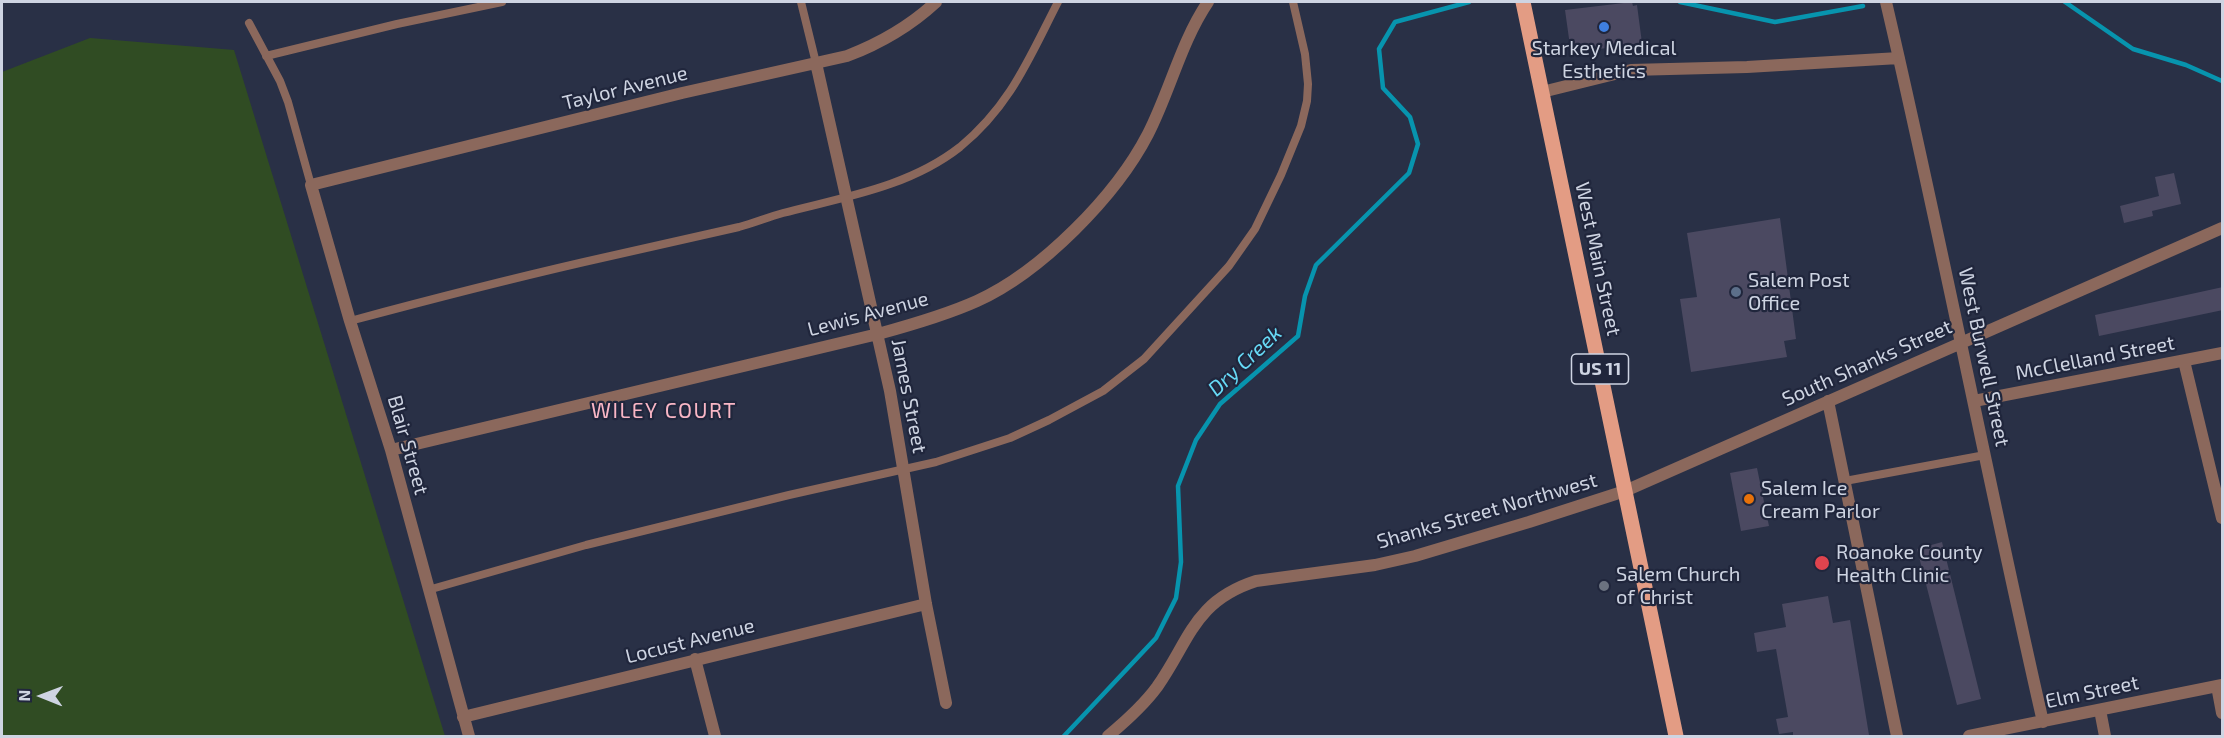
<!DOCTYPE html>
<style>
body{margin:0}
#map{position:relative;width:2224px;height:738px;overflow:hidden;background:#293046;font-family:"Exo 2",sans-serif}
canvas{display:block}
.frame{position:absolute;inset:0;border:3px solid #ced4e2;pointer-events:none}
.north{position:absolute;left:12px;top:666px;width:60px;height:60px;-webkit-text-stroke:4px #20263c;paint-order:stroke;rotate:271deg;font-size:16px;font-weight:700;line-height:24px;text-align:center;color:#ced4e2}
.north::after{content:'';display:block;margin:auto;width:21px;height:27px;background:#ced4e2;clip-path:polygon(50% 0,100% 100%,50% 72%,0 100%)}
</style>
<div id="map">
<canvas width="2224" height="738"></canvas>
<div class="frame"></div>
<div class="north">N</div>
</div>
<script>
const context = document.querySelector('canvas').getContext('2d');
context.lineJoin = 'round';
function fill(path, color) { context.fillStyle = color; context.fill(path, 'evenodd'); }
function trace(path, color, width, dash) { context.strokeStyle = color; context.lineWidth = width; context.lineCap = dash ? 'butt' : 'round'; context.setLineDash(dash || []); context.stroke(path); }
function write(font, color, halo, rows, align = 'center') {
  context.font = font + ' "Exo 2",sans-serif'; context.lineWidth = 4.5; context.setLineDash([]); context.textBaseline = 'middle'; context.strokeStyle = halo; context.fillStyle = color; for (const [text, x, y, turn = 0] of rows) {
    context.save(); context.translate(x, y); context.rotate((+turn || 0) * Math.PI / 180); context.textAlign = isNaN(turn) ? turn : align; if (halo) context.strokeText(text, 0, 0); context.fillText(text, 0, 0); context.restore();
  }
}
fill(new Path2D(`
 M90 38 234 50 445 736H2V72Z`), '#304c23');
trace(new Path2D(`
 M1680 2 1775 22 1863 6
 M2065 2 2133 49 2186 65 2222 81
 M1064 736 1156 638 1176 598 1181 562 1178 486 1196 440 1220 404 1298 336 1305 296 1316 265 1409 173 1418 144 1410 117 1383 88 1379 49 1395 22 1469 2`), '#0794ae', 4.5);
fill(new Path2D(`
 M1632 2 1633 6 1637 5 1642 43 1571 53 1565 10Z
 M2174 173 2181 204 2152 211 2153 216 2124 223 2120 206 2159 196 2155 177Z
 M1780 218 1796 339 1784 341 1787 357 1691 372 1680 299 1697 297 1687 233Z
 M2223 287V310L2099 336 2095 315Z
 M1757 468 1769 526 1741 531 1730 473Z
 M1942 542 1981 699 1957 705 1917 549Z
 M1828 596 1833 623 1850 620 1869 735 1793 736V732L1779 734 1776 719 1788 717 1776 649 1757 652 1754 633 1786 627 1782 604Z`), '#4b4961');
trace(new Path2D(`
 M801 2 816 63
 M249 23 280 81 288 102 311 185
 M266 56 397 24 502 2
 M350 321C428 300 506 280 584 262 636 250 688 239 739 227 754 223 768 217 783 213 844 197 909 187 960 147 1011 105 1029 58 1058 2
 M1845 481 1985 455
 M428 590 586 545 789 495 936 462 1010 438 1049 420 1103 391 1144 359 1229 266 1255 229 1281 175 1301 126 1307 101 1308 84 1305 54 1293 2`), '#8b685c', 8);
trace(new Path2D(`
 M1886 2C1942 241 1988 482 2043 722
 M816 63 890 391 926 604 946 703
 M1542 92 1631 70 1747 67 1899 58
 M2184 361 2222 518
 M1828 401 1897 736
 M1974 401 2222 353
 M391 450 878 334C911 325 946 315 977 301 1041 272 1116 196 1148 134 1170 91 1181 42 1208 2
 M695 659 715 736
 M2217 686 2222 713
 M2100 710 2105 736
 M463 717 926 604
 M469 736 391 450 350 321 311 185 682 93 847 56C881 43 909 27 936 2
 M1108 736C1126 721 1143 706 1157 687 1190 640 1194 601 1256 581L1375 565 1415 556 1529 522 1625 491 2222 228
 M1969 736 2222 685`), '#8b685c', 12);
trace(new Path2D(`
 M1523 2 1676 736`), '#e39c84', 15);
for (const [x, y, r, color] of [
 [1604,27,6,"#3f7fe0"],
 [1736,292,6,"#5c6f8a"],
 [1749,499,6,"#e8710a"],
 [1822,563,8,"#e0444e"],
 [1604,586,6,"#6b7280"]
]) { const dot = new Path2D(); dot.arc(x, y, r, 0, 2 * Math.PI); context.fillStyle = color; context.fill(dot); trace(dot, '#20263c', 2); }
for (const [x, y, w] of [
 [1600,369,57]
]) { const box = new Path2D(); box.roundRect(x - w / 2, y - 15, w, 30, 4.5); context.fillStyle = '#20263c'; context.fill(box); trace(box, '#ced4e2', 1.5); }
write('bold 18px', '#ced4e2', null, [
 ["US 11",1600,369]
]);
write('20px', '#ced4e2', '#20263c', [
 ["Starkey Medical",1604,48,"center"],
 ["Esthetics",1604,71,"center"],
 ["Salem Post",1748,280],
 ["Office",1748,303],
 ["Salem Ice",1761,488],
 ["Cream Parlor",1761,511],
 ["Roanoke County",1836,552],
 ["Health Clinic",1836,575],
 ["Salem Church",1616,574],
 ["of Christ",1616,597]
], 'left');
write('20px', '#ced4e2', '#20263c', [
 ["Taylor Avenue",625,88,-14],
 ["West Main Street",1598,259,78],
 ["Lewis Avenue",868,314,-15],
 ["West Burwell Street",1984,357,78],
 ["McClelland Street",2095,358,-11],
 ["South Shanks Street",1867,363,-24],
 ["James Street",909,396,79],
 ["Blair Street",408,445,74],
 ["Shanks Street Northwest",1487,511,-16],
 ["Locust Avenue",690,641,-14],
 ["Elm Street",2092,692,-12]
]);
write('italic 21px', '#67daf6', '#20263c', [
 ["Dry Creek",1245,361,-43]
]);
context.letterSpacing = '1.5px';
write('21px', '#f9b6c5', '#20263c', [
 ["WILEY COURT",664,411]
]);
context.letterSpacing = '0px';
</script>
